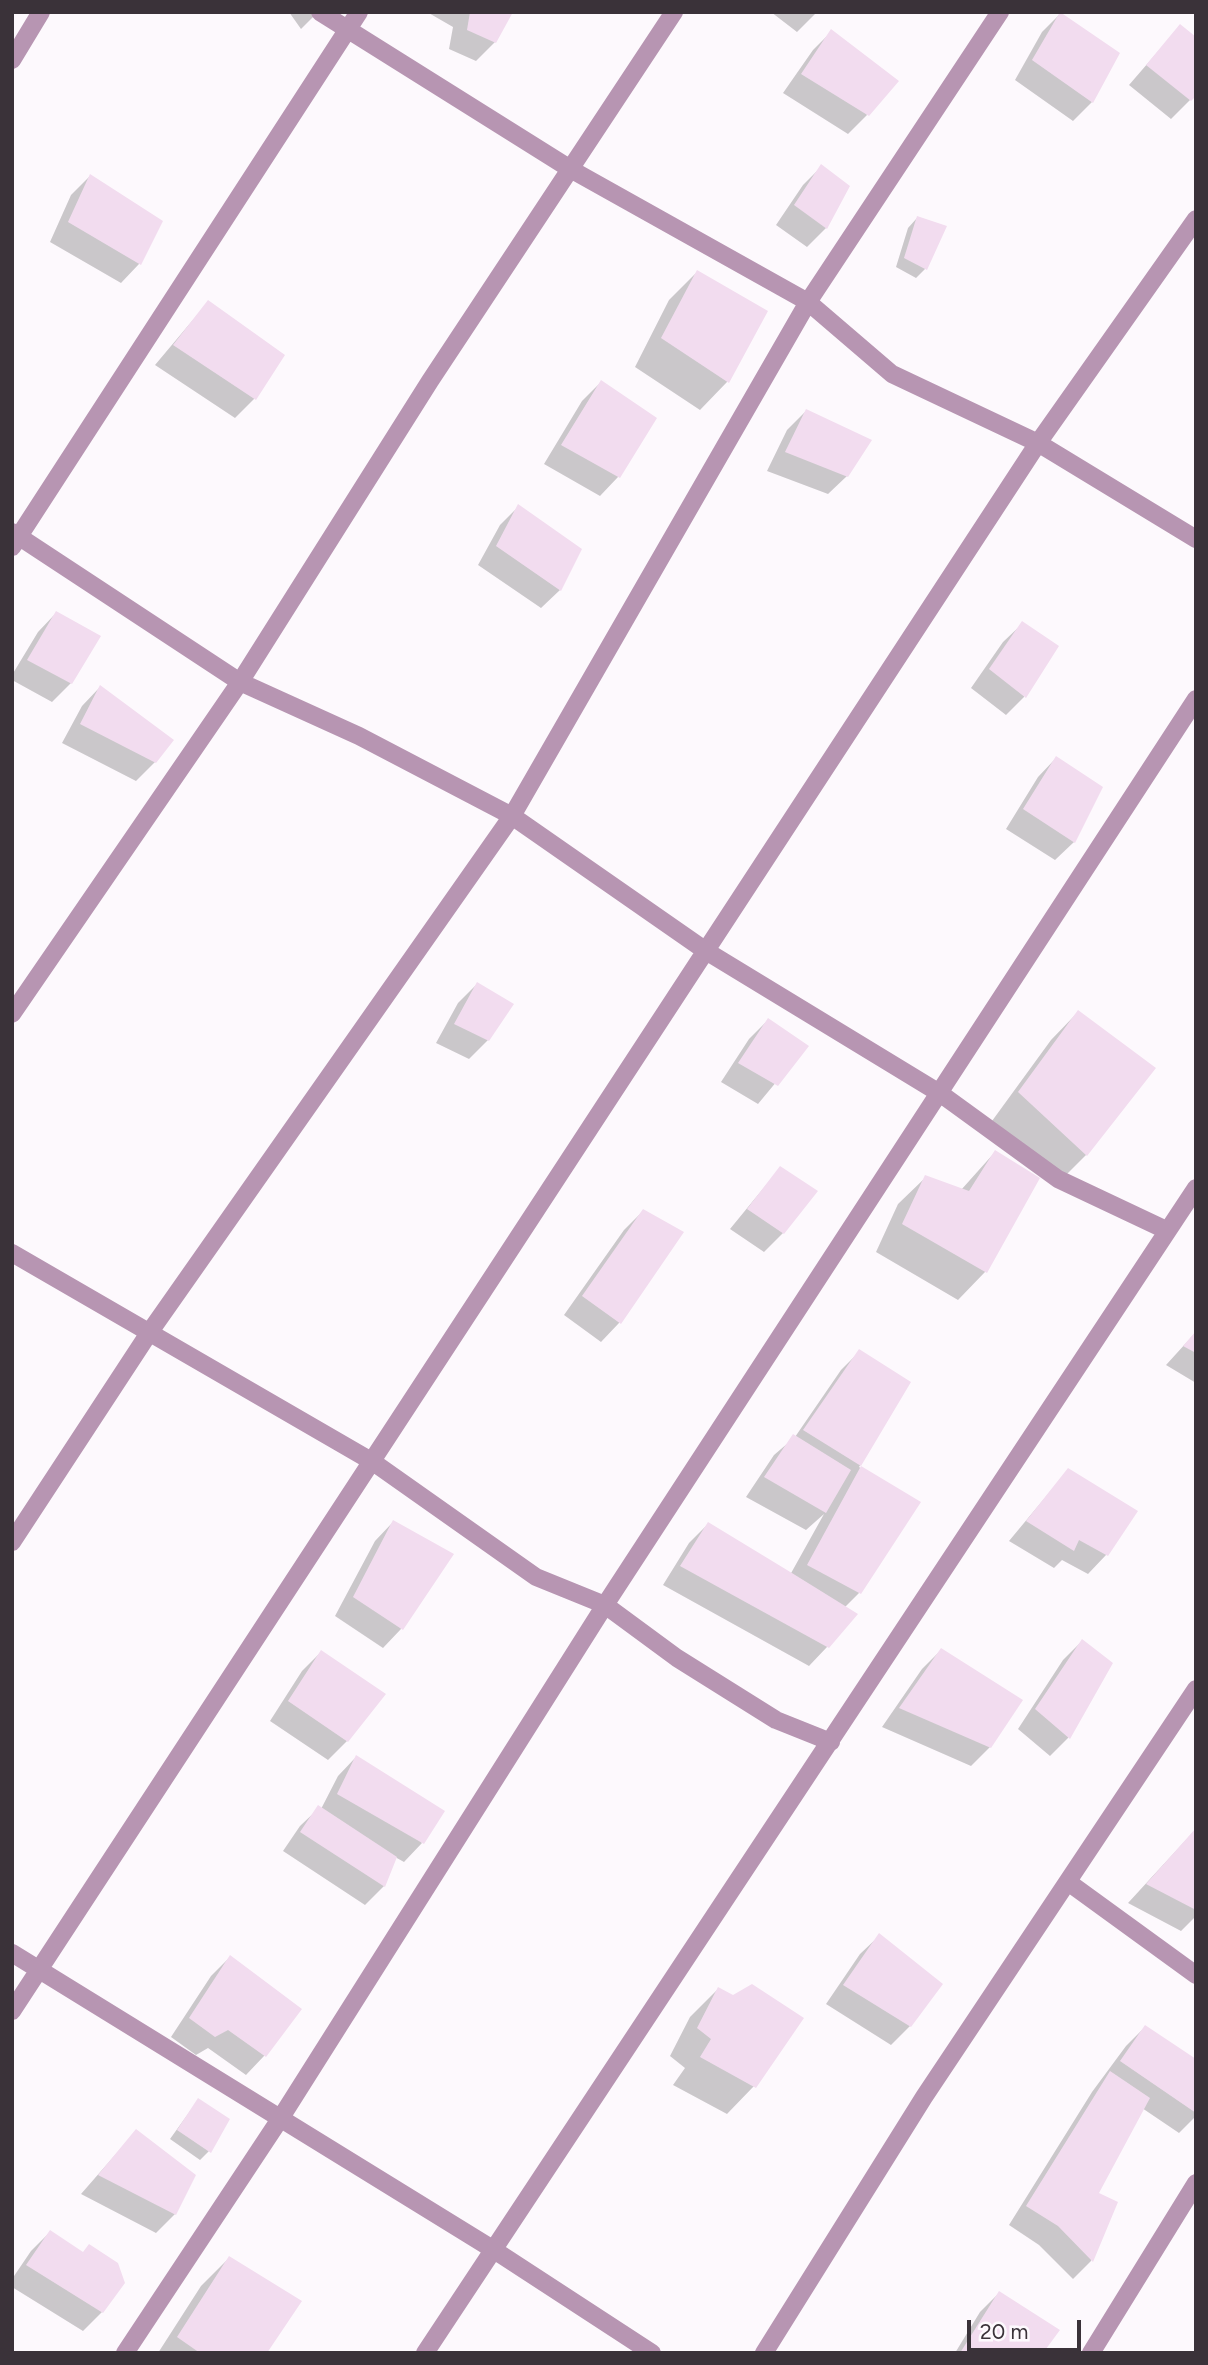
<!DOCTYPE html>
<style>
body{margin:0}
#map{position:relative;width:1208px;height:2365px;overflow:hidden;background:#fdf9fd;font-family:Figtree,sans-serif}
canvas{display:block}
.frame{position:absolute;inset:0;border:14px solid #3a3239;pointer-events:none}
.scale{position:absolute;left:967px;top:2320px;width:114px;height:32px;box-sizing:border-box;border:4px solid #3a3239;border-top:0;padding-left:9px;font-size:21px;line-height:24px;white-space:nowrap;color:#3a3239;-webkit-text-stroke:5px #fdf9fd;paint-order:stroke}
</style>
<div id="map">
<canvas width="1208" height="2365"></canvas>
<div class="frame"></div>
<div class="scale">20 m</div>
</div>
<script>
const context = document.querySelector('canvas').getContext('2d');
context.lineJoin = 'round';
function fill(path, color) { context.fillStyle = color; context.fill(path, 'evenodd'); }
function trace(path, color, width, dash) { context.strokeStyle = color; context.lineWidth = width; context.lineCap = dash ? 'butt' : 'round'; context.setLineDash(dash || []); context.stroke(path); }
fill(new Path2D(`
 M289 12H318L301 29Z
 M427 12H511L495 42 476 61 449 49 453 27Z
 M771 12H817L797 32Z
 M1061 13 1092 102 1073 121 1015 80 1042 32Z
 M1180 26 1190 100 1171 119 1129 85Z
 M832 31 867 115 848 134 783 93 813 50Z
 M822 166 847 187 826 228 807 247 776 225 803 185Z
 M90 176 160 222 139 264 121 283 50 242 71 195Z
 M917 218 945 227 925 269 916 278 896 267 908 228Z
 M697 272 766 311 727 382 700 410 635 367 669 300Z
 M208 302 282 355 254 399 235 418 155 365Z
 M601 382 655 418 618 477 600 496 544 464 582 401Z
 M806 411 847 476 828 494 767 471 787 430Z
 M519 506 560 590 541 608 478 565 500 525Z
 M56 613 71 683 52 702 12 680V675L38 632Z
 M1022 624 1024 697 1006 715 971 688 1003 642Z
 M100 687 155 762 136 781 62 743 82 706Z
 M1056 758 1074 842 1055 860 1006 829 1038 777Z
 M477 984 488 1040 469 1059 436 1043 458 1003Z
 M1078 1012 1086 1155 1059 1182 992 1121 1051 1040Z
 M768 1020 806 1046 758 1104 721 1082 749 1039Z
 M995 1152 1038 1178 985 1272 958 1300 876 1252 898 1204 926 1177 961 1190Z
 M780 1168 783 1233 764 1252 730 1229Z
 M643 1211 681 1233 619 1323 601 1342 564 1315 624 1230Z
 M1196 1332V1383L1166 1365Z
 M860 1351 909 1383 859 1467 918 1503 859 1593 844 1608 827 1647 809 1666 663 1585 689 1543 708 1524 790 1575 824 1514 806 1530 746 1497 774 1455 795 1437 841 1370Z
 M1068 1470 1135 1512 1106 1555 1088 1574 1062 1560 1054 1568 1009 1541Z
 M393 1522 401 1629 383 1648 335 1616 375 1541Z
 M1082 1641 1111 1663 1068 1738 1050 1756 1018 1729 1063 1660Z
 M941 1650 990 1747 971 1766 882 1727 922 1669Z
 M321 1652 347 1741 328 1760 270 1721 302 1671Z
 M356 1757 422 1843 404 1862 395 1857 384 1886 365 1905 283 1851 300 1826 319 1808 321 1809 338 1776Z
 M1196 1829V1916L1181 1931 1128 1903Z
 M879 1936 910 2026 891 2045 826 2004 860 1954Z
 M230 1957 300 2009 264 2056 246 2075 208 2048 196 2055 171 2037 211 1976Z
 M718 1989 733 1997 754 2086 727 2114 673 2085 685 2068 670 2056 690 2017Z
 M1145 2027 1196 2061V2116L1179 2133 1142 2108 1097 2194 1116 2203 1091 2261 1073 2279 1039 2245 1009 2225 1092 2092 1126 2046Z
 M198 2100 209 2151 200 2160 170 2139Z
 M136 2131 175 2214 156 2233 81 2194Z
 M50 2232 102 2312 83 2331 12 2287V2279L31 2251Z
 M229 2258 265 2353H158L201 2286Z
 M999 2293 1041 2353H955L980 2312Z`), '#0003');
fill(new Path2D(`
 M470 12H513L496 43 467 30Z
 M1060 12 1120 53 1093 103 1032 60Z
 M1180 24 1196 37V96L1191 101 1146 65Z
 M831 29 899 81 869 116 801 74Z
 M821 164 850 186 827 229 794 205Z
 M90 174 163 221 141 265 68 222Z
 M917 216 947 226 927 270 904 258Z
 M697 270 768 311 729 383 661 338Z
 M208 300 285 355 256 400 173 345Z
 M601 380 657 418 620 478 561 445Z
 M806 409 872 440 848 477 785 452Z
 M518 504 582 549 561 591 496 546Z
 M56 611 101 636 72 684 27 660Z
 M1022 621 1059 646 1026 698 989 669Z
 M100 685 174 740 156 763 80 724Z
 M1056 756 1103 787 1075 843 1023 809Z
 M477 982 514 1004 489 1041 454 1024Z
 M1078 1010 1156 1068 1087 1156 1018 1092Z
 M768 1018 809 1046 778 1086 738 1063Z
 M995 1150 1040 1178 987 1273 902 1224 925 1175 969 1191Z
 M780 1166 818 1191 784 1234 747 1209Z
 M643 1209 684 1232 621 1324 582 1296Z
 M1196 1331V1353L1183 1346Z
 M859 1349 911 1382 861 1466 803 1430Z
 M793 1434 851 1470 826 1513 764 1477Z
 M861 1466 921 1502 861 1594 807 1565Z
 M1068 1468 1138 1511 1108 1556 1079 1540 1074 1551 1026 1521Z
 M393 1520 454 1554 403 1630 353 1597Z
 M708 1522 787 1570 858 1614 829 1648 680 1566Z
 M1082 1639 1113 1663 1070 1739 1035 1709Z
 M941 1648 1023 1700 991 1748 899 1708Z
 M321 1650 386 1694 348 1742 288 1701Z
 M356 1755 445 1811 424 1844 337 1794Z
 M318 1805 397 1857 385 1887 300 1832Z
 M1196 1828V1910L1146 1884Z
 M879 1933 943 1984 911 2027 843 1985Z
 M230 1955 302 2009 266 2057 228 2030 215 2037 189 2018Z
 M752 1984 804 2018 756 2088 700 2057 711 2039 697 2028 718 1987 733 1995Z
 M1145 2025 1196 2059V2113L1120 2061Z
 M1110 2071 1150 2098 1099 2193 1118 2202 1093 2262 1058 2226 1026 2206Z
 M198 2098 230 2119 211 2153 177 2130Z
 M136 2129 196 2175 176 2215 98 2175Z
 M50 2230 83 2252 89 2244 118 2263 125 2283 103 2313 26 2265Z
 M229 2256 302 2301 267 2353H200L177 2337Z
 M999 2291 1060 2330 1043 2353H960Z`), '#f2dcef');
trace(new Path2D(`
 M320 12 572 170 808 302 892 374 1038 443 1196 539
 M12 60 41 12
 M12 532 240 682 359 736 512 816 706 951 941 1094 1058 1179 1166 1230
 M12 547 359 12
 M12 1014 240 682 430 381 674 12
 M12 1253 373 1462 536 1577 605 1605 677 1658 776 1720 831 1742
 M12 1542 149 1333 512 816 808 302 1000 12
 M1068 1882 1196 1975
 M12 1953 494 2250 652 2353
 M12 2011 1038 443 1196 219
 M125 2353 280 2119 605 1605 1196 699
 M425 2353 1196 1188
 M764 2353 924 2097 1196 1689
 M1091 2353 1196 2183`), '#b795b2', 18);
</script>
